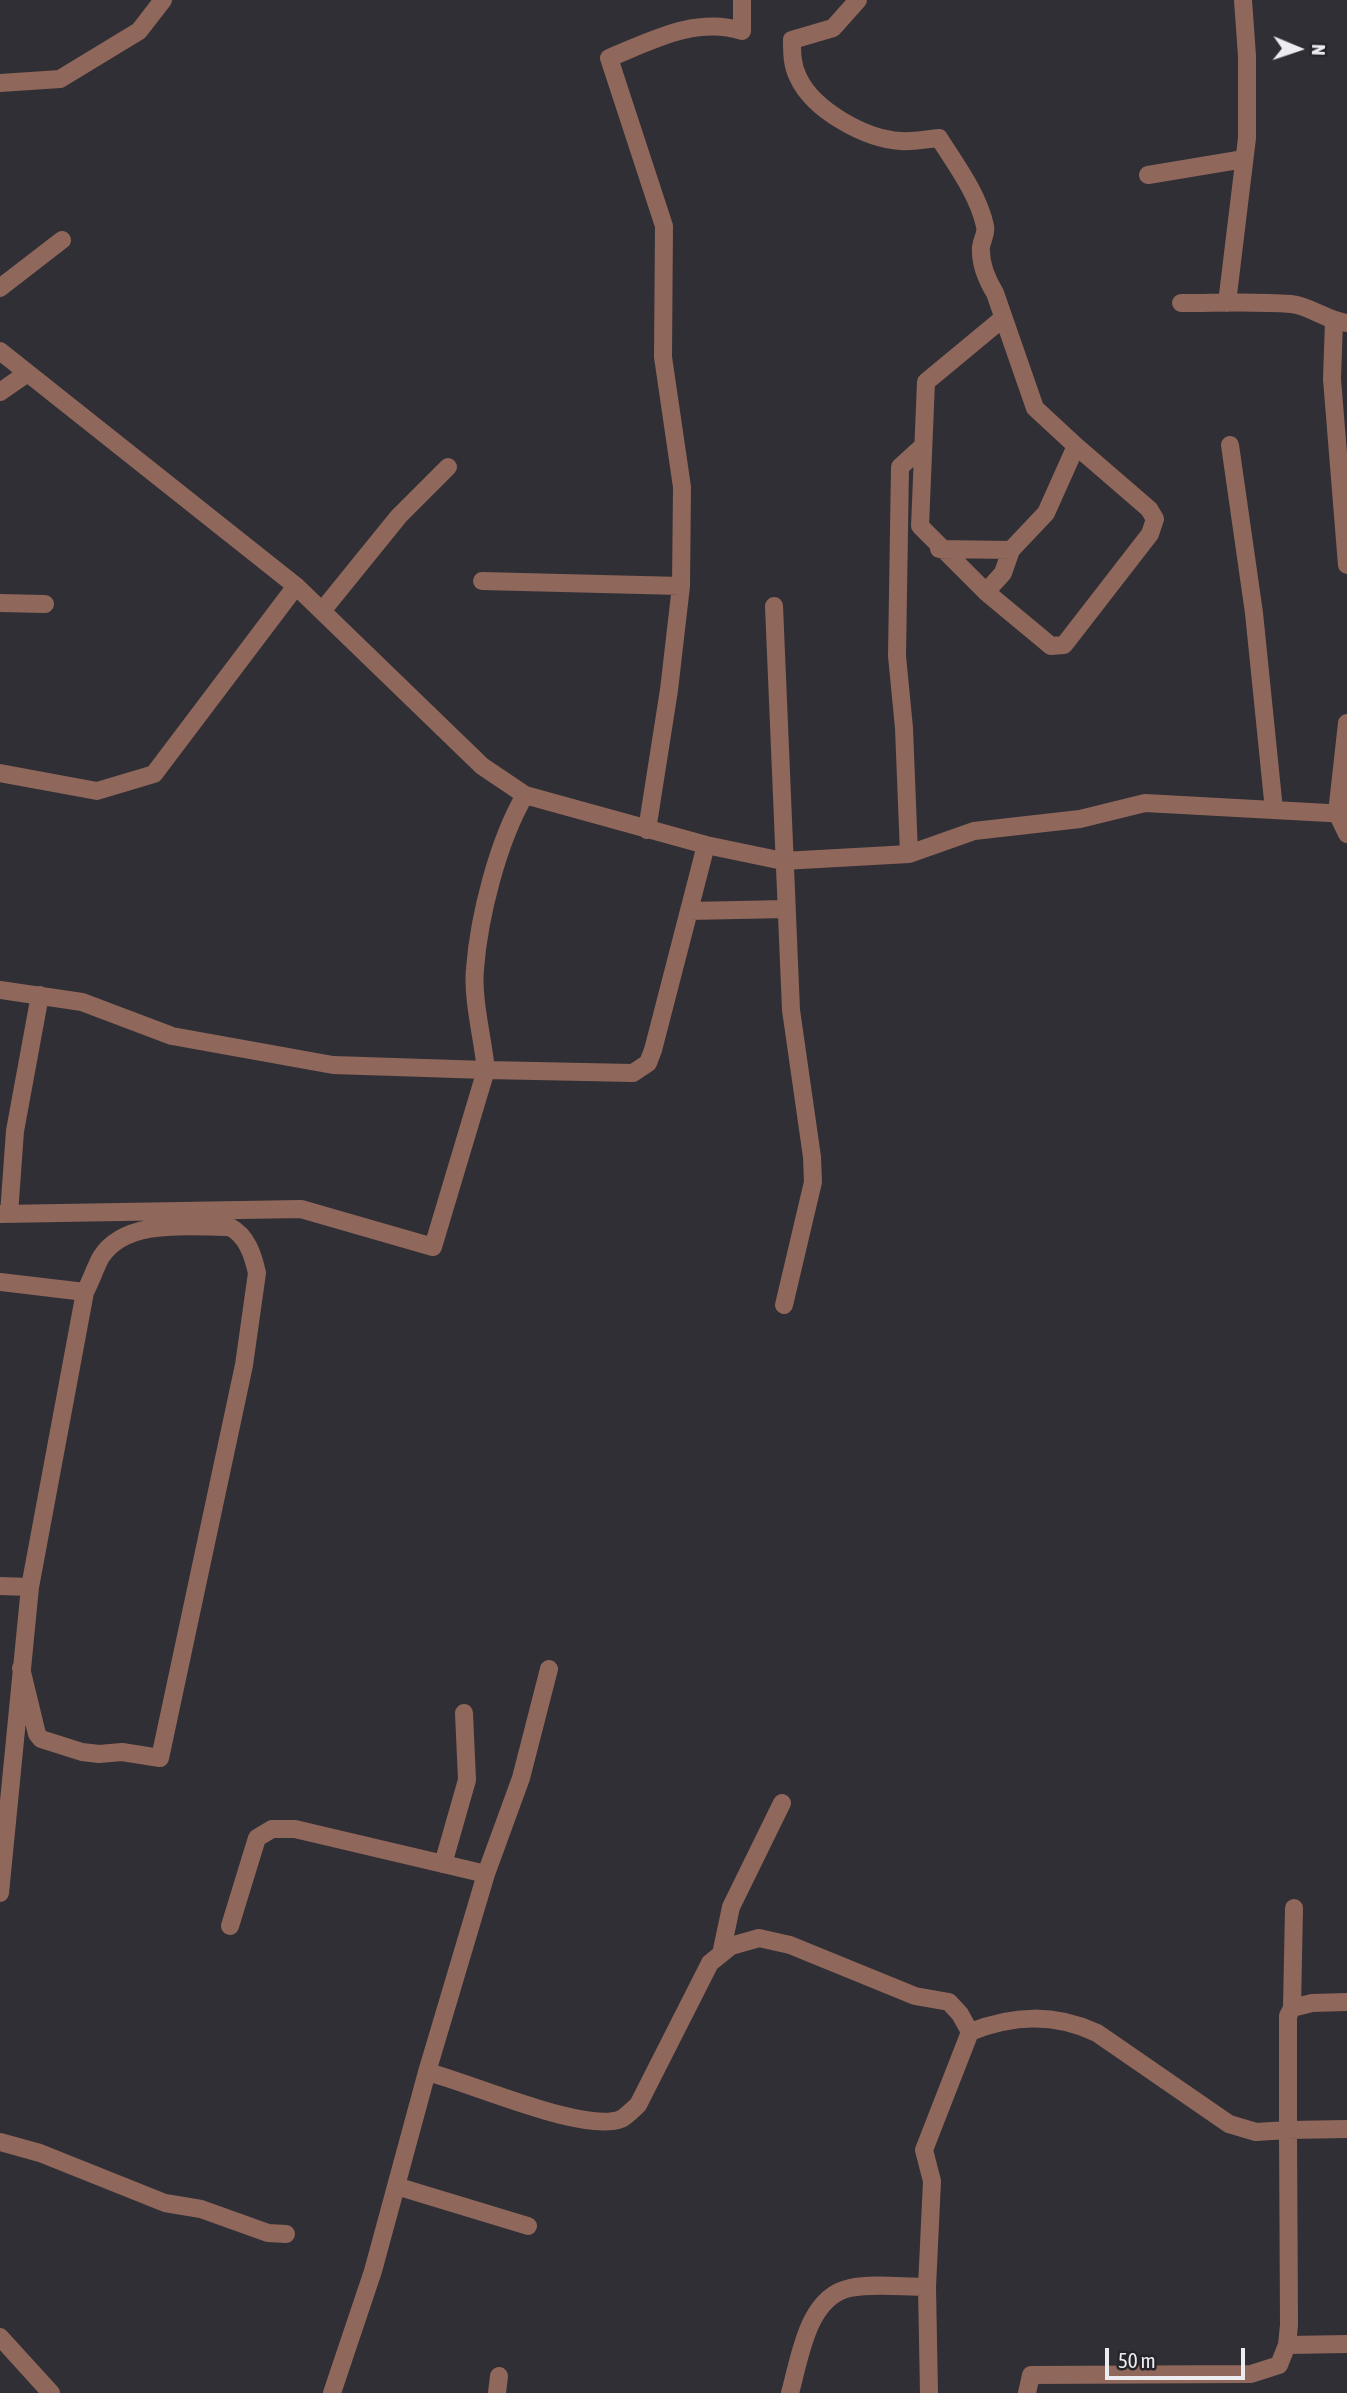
<!DOCTYPE html>
<style>
body{margin:0}
#map{position:relative;width:1347px;height:2393px;overflow:hidden;background:#302f35;font-family:"Asap Condensed",sans-serif}
canvas{display:block}
.north{position:absolute;left:1263px;top:14px;width:70px;height:70px;-webkit-text-stroke:5px #26252b;paint-order:stroke;rotate:92deg;font-size:19px;font-weight:700;line-height:28px;text-align:center;color:#ededf1}
.north::after{content:'';display:block;margin:auto;width:24px;height:32px;background:#ededf1;clip-path:polygon(50% 0,100% 100%,50% 72%,0 100%)}
.scale{position:absolute;left:1105px;top:2348px;width:140px;height:32px;box-sizing:border-box;border:4px solid #ededf1;border-top:0;padding-left:9px;font-size:21px;line-height:24px;white-space:nowrap;color:#ededf1;-webkit-text-stroke:5px #26252b;paint-order:stroke}
</style>
<div id="map">
<canvas width="1347" height="2393"></canvas>
<div class="north">N</div>
<div class="scale">50 m</div>
</div>
<script>
const context = document.querySelector('canvas').getContext('2d');
context.lineJoin = 'round';
function trace(path, color, width, dash) { context.strokeStyle = color; context.lineWidth = width; context.lineCap = dash ? 'butt' : 'round'; context.setLineDash(dash || []); context.stroke(path); }
trace(new Path2D(`
 M858 0 833 28 792 40C792 53 792 65 798 77 813 110 865 139 901 141 913 142 927 139 939 138 956 165 978 194 985 226 987 233 982 239 981 247 980 263 987 280 995 293L1035 408 1076 446 1046 513 1011 550 1003 573 986 592 1051 646 1064 645 1150 534 1155 519 1149 509 1076 446
 M0 83 60 79 139 31 163 0
 M1148 175 1244 159
 M0 288 62 240
 M1181 303C1217 303 1255 301 1291 304 1311 306 1327 321 1347 323
 M1227 303 1247 138V56L1243 0
 M1334 321 1332 379 1347 565
 M0 351 296 586
 M0 392 26 374
 M1230 445 1254 613 1274 810
 M939 549 1011 550
 M482 581 681 586
 M986 592 920 526 926 382 1002 319
 M0 603 45 604
 M774 606 791 1010 812 1157 813 1182 784 1305
 M322 611 399 516 448 467
 M1347 723 1337 813 1347 834
 M0 773 97 791 154 774 296 586 482 766 525 795C498 841 479 916 475 969 472 998 483 1040 486 1070L633 1073 648 1063 653 1050 706 845
 M525 795 706 845 783 861 909 854 974 831 1080 819 1145 803 1347 814
 M647 830 669 690 681 586 682 487 663 357 664 226 609 58C651 41 696 16 742 31V0
 M909 854 904 728 897 656 900 467 922 447
 M689 911 786 909
 M0 990 82 1002 172 1036 333 1065 486 1070 433 1247 301 1209 0 1214
 M9 1214 15 1131 40 995
 M0 1282 85 1292 30 1587 0 1893
 M0 1586 30 1587
 M21 1668 37 1734 41 1739 82 1752 99 1754 122 1752 160 1758 244 1365 257 1273C253 1255 247 1236 230 1227 190 1227 126 1218 101 1257 95 1268 91 1281 85 1292
 M443 1864 467 1780 464 1713
 M230 1926 257 1838 272 1829H295L486 1874
 M721 1954 731 1907 782 1803
 M1292 2008 1294 1908
 M970 2032C1013 2015 1054 2013 1097 2033L1229 2124 1256 2132 1288 2130V2016L1292 2008 1312 2003 1347 2002
 M427 2072 486 1874 521 1778 549 1669
 M0 2142 40 2153 165 2203 201 2209 268 2233 286 2234
 M396 2186 528 2226
 M0 2337 51 2393
 M1287 2345 1347 2344
 M332 2393 373 2271 427 2072C469 2082 584 2134 621 2119 627 2116 633 2109 638 2105L710 1963 731 1946 759 1938 790 1945 915 1996 949 2002 960 2014 970 2032 924 2150 932 2181 927 2287 929 2393
 M497 2393 499 2376
 M790 2393C800 2358 807 2297 850 2288 874 2283 902 2287 927 2287
 M1027 2393 1031 2375 1251 2374 1279 2365 1287 2345 1289 2325 1288 2130 1347 2129`), '#90675b', 18);
</script>
